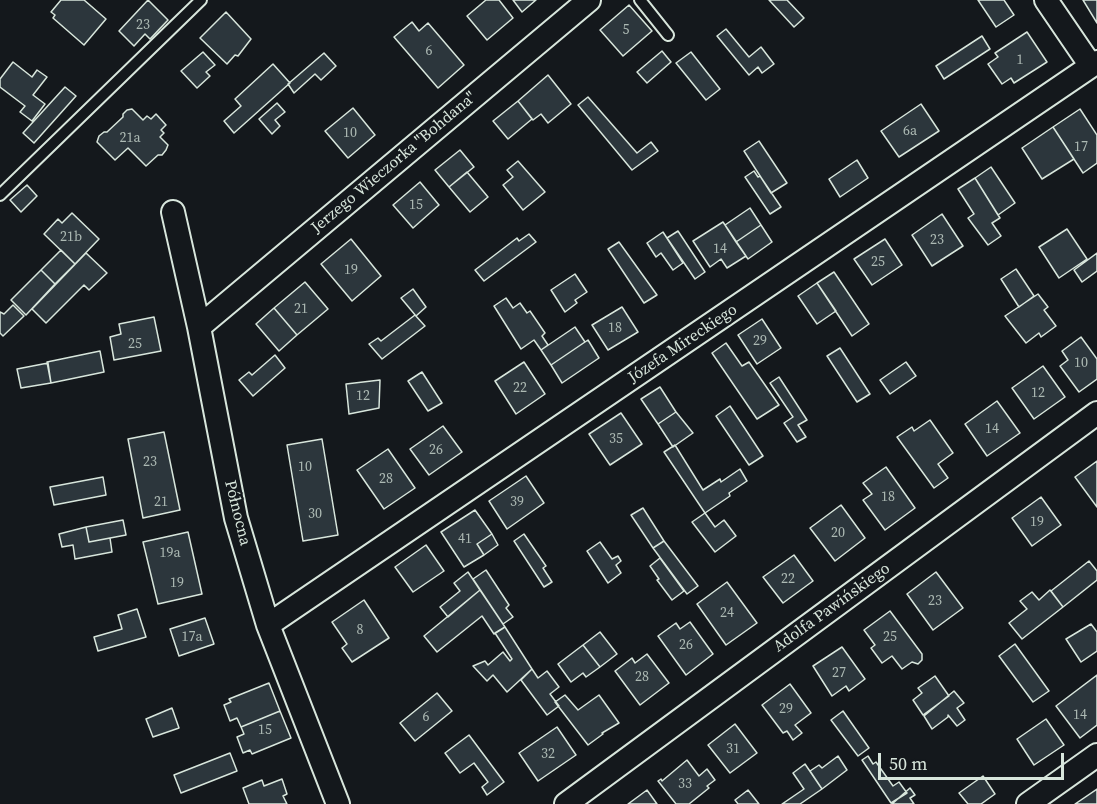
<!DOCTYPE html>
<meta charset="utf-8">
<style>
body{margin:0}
#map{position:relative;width:1097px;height:804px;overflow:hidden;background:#14181c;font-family:"Source Serif 4",serif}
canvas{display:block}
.scale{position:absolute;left:878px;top:753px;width:186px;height:27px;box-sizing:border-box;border:3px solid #d8e6dc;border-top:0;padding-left:8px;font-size:18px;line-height:21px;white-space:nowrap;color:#d8e6dc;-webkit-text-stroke:4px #14181c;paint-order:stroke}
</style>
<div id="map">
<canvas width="1097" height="804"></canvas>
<div class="scale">50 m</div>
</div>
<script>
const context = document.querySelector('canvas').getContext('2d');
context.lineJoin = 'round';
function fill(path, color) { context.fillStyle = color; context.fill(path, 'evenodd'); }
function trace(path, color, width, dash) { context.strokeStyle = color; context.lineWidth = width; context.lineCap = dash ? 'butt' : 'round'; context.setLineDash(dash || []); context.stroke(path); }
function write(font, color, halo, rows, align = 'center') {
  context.font = font + ' "Source Serif 4",serif'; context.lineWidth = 4.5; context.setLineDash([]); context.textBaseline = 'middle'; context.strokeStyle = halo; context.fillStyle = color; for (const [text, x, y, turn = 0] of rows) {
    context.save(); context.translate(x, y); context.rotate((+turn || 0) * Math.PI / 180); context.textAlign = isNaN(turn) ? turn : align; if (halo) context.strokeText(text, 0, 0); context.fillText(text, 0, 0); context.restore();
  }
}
const building = new Path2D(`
 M61 0H84L106 19 84 45 53 18 55 15 51 12Z
 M148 0 168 20 150 39 145 34 134 46 119 31Z
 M486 0H499L513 18 487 40 467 16Z
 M513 0H536L522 12Z
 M769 0H787L804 18 794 27Z
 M978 0H1004L1014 15 996 27Z
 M1083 0H1097V23Z
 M629 5 652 31 623 56 600 30Z
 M226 12 251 39 238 56 235 55 227 64 200 38Z
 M412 22 419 31 428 23 464 65 438 88 394 37Z
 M726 29 749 57 761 47 774 64 762 73 758 67 749 75 717 36Z
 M1027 32 1047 62 1014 83 1011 78 1002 84 988 64 998 57 995 53Z
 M982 36 990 49 944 79 936 66Z
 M662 51 671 62 647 83 637 72Z
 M203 52 215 65 206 72 210 76 197 88 181 71Z
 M691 52 720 89 706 100 676 63Z
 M324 53 336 66 321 80 315 74 294 93 288 84Z
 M13 62 32 77 37 70 47 77 33 95 45 104 32 121 20 112 25 106 0 87V79Z
 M273 64 290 83 234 133 224 121 241 106 235 99Z
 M548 75 571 104 548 123 541 114 533 120 518 101Z
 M65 87 76 96 34 143 23 133Z
 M588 97 637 153 651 142 658 151 632 170 578 105Z
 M518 101 532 119 508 139 493 121Z
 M277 103 285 112 275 120 280 126 272 134 259 119Z
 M921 104 939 131 899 157 881 131Z
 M353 108 375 135 348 158 325 131Z
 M132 109 143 120 147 116 151 119 156 114 166 125 161 130 164 133 160 137 168 145 166 150 162 155H158L146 166 128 148 115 160 97 142 99 136 104 132H107L123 117V114L127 110Z
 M1080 109 1097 135V163L1083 173 1053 127Z
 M1053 127 1074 159 1042 179 1022 148Z
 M759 141 787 183 771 193 744 151Z
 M460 150 474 167 449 187 435 170Z
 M857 160 868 178 840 197 829 179Z
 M518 161 545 192 523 210 503 185 513 177 507 170Z
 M991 167 1015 203 998 215 975 178Z
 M754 171 758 177 760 176 781 207 770 214 745 177Z
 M467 172 488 197 470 212 449 187Z
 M975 178 1000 218 992 223 1001 236 988 245 968 218 974 214 958 189Z
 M420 182 439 205 413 228 393 205Z
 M27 185 37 196 21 212 10 200Z
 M750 208 761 225 736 242 725 225Z
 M72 213 99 239 75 264 44 234 58 219 62 223Z
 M942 214 963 246 932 266 912 235Z
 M723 222 746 256 727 268 721 259 710 267 693 241Z
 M761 225 772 242 748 259 736 242Z
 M1067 229 1087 259 1059 278 1039 247Z
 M678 231 705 272 695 279 667 238Z
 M663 232 683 263 673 270 661 253 656 257 647 243Z
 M529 234 536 242 484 281 475 270 517 238 519 241Z
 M351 239 381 276 352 301 321 264Z
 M885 239 902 265 872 285 854 259Z
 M619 242 657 295 644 303 608 249Z
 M61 250 75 264 55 284 41 270Z
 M86 253 107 273 89 290 84 285 46 323 32 309Z
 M1097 253V271L1082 282 1074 270Z
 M1016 269 1034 296 1019 307 1001 279Z
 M41 270 55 284 26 315 11 300Z
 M834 272 869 324 852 336 817 283Z
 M575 274 587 292 575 300 577 303 565 312 551 290Z
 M305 282 328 309 297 335 274 308Z
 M817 283 836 311 817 324 798 296Z
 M413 289 426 307 416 316 401 298Z
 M1038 294 1048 307 1044 310 1056 326 1041 337 1039 333 1026 343 1005 316Z
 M506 298 513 308 520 303 527 313 530 311 545 333 542 336 548 345 541 350 534 340 521 349 494 306Z
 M13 305 24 316 3 336 0 333V312L4 314Z
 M622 307 638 332 608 350 592 325Z
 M274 308 297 335 279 351 256 324Z
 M415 315 425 326 382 359 369 344 378 338 381 341Z
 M154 317 161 351 114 360 110 337 121 334 119 324Z
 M762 319 781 348 757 364 738 335Z
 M575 327 585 342 551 365 541 350Z
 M1081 337 1097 359V379L1079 392 1060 366 1068 360 1062 351Z
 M588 340 599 358 562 383 551 365Z
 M726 343 742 366 749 362 779 405 757 419 712 353Z
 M840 348 870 394 857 402 827 356Z
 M100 351 104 372 51 383 47 362Z
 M275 355 285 368 253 396 239 380 249 372 252 375Z
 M524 362 545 394 516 414 495 381Z
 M906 362 916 376 890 394 880 380Z
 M48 363 51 383 21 388 17 369Z
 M1043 366 1065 397 1034 419 1012 388Z
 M422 372 442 403 428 411 408 381Z
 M779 377 807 420 798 425 806 437 797 442 784 423 793 417 770 383Z
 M380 380 379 408 349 414 346 384Z
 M660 387 676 412 658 424 641 399Z
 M997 401 1020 433 987 456 965 424Z
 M730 406 763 456 749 465 716 416Z
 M676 412 693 433 673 447 658 424Z
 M621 413 642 444 610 465 589 434Z
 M930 420 953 453 938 464 948 478 934 488 897 437 912 427 914 431Z
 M443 426 462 452 429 475 410 449Z
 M164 432 180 510 143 518 128 439Z
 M322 439 338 535 303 541 287 445Z
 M675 445 703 490 720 479 721 482 740 469 747 481 729 493 730 496 705 513 664 452Z
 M388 449 415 488 384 509 357 470Z
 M1097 461V507L1075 477Z
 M886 467 915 508 885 530 863 500 872 494 863 483Z
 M526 476 544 503 507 529 489 501Z
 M103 477 106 495 54 505 50 487Z
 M1041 497 1061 525 1032 546 1012 518Z
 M841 505 865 538 835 561 810 528Z
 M643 508 664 541 653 548 631 515Z
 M475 510 492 534 477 544 484 555 464 567 441 532Z
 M705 513 715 527 724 520 736 536 715 552 692 522Z
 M123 520 126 535 89 542 86 527Z
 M86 527 89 542 110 538 112 552 75 559 73 545 62 547 59 534Z
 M188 532 202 594 158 604 143 542Z
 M492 534 498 545 484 555 477 544Z
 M524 534 546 566 543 568 552 582 544 587 514 541Z
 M664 541 698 586 687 594 653 548Z
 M600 542 612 559 618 556 621 561 616 565 621 573 608 583 587 551Z
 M426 545 444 571 413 592 395 567Z
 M794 555 813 581 783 603 763 577Z
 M660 558 684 591 672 600 657 580 659 579 650 566Z
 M1089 561 1097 571V580L1063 607 1051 591Z
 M486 570 509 605 506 608 513 617 503 624 473 579Z
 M468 572 480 590 448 617 440 607 460 591 454 583Z
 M936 572 963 608 933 630 907 594Z
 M727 582 757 623 726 645 697 604Z
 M480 590 505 627 494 634 482 616 437 652 424 636Z
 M1050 590 1063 607 1022 639 1009 623 1027 609 1020 601 1032 592 1039 600Z
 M364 600 389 638 352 662 342 648 347 644 332 622Z
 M137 609 146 637 98 651 94 637 122 629 118 615Z
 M890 611 922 654V660L918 664 912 662 902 669 892 656 882 663 871 648 875 645 864 630Z
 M205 618 214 644 179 656 170 629Z
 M690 622 713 654 686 675 658 636 676 623 680 629Z
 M1091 624 1097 632V651L1081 662 1066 639Z
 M505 627 532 669 507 692 493 675 487 681 473 666 485 661 488 665 503 652 510 661 512 659 495 633Z
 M600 632 617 654 600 667 583 645Z
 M1015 644 1049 691 1033 702 999 656Z
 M583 645 600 667 586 677 583 673 571 682 558 664Z
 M842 647 865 679 849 691 846 686 832 696 813 666Z
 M647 654 669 683 640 705 615 671 632 658 635 663Z
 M532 669 538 678 547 671 559 687 550 694 559 706 547 715 521 680Z
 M1097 675V725L1080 738 1056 706Z
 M935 676 949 696 923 715 913 700 922 693 918 688Z
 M269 683 280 711 241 727 237 718 230 721 224 705 231 702 229 699Z
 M790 684 811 713 795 725 802 733 793 740 787 731 783 733 762 705Z
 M954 691 964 703 957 708 965 720 957 726 948 715V717L932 729 924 716Z
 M437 693 452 711 415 741 400 723Z
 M565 695 578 710 599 695 619 723 602 733 603 734 588 745 555 702Z
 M172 708 179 728 153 737 146 719Z
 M280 711 291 738 252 754 250 750 243 753 237 737 244 734 241 727Z
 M843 711 869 748 858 756 831 720Z
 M1046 719 1064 745 1034 765 1017 739Z
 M735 724 757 753 730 773 708 745Z
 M557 727 576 755 538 781 519 753Z
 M469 735 504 782 487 795 482 787 488 782 474 763 460 773 445 753Z
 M230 753 237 771 181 793 174 775Z
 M838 756 847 770 822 789 810 771 819 765 822 768Z
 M868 756 873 764 876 762 893 786 899 782 907 793 891 803 862 760Z
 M687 760 699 776 707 769 715 780 707 786 709 788 689 804H676L658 781 661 779 662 781Z
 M805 764 822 789 800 804H782L804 789 793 773Z
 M983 776 995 794 981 804H968L959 793Z
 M282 779 287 794 283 796 287 804H249L243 788 262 780 264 786Z
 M910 788 915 795 910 798 914 804H892Z
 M1097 789V804H1075Z
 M647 790 657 804H628Z
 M748 790 759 804H738L735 800Z`);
fill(building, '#2c363c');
trace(building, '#d8e6dc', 1.5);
const service = new Path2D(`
 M640 0 668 35
 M0 195 201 0`);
const minor = new Path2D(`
 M1046 0 1091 66
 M173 212 199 327 236 518 268 625 338 804
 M199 327 589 0
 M268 625 1097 62
 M566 804 1097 413
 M1028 804 1097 755`);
trace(service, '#d8e6dc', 14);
trace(minor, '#d8e6dc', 26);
trace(service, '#14181c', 10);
trace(minor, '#14181c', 22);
write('14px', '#adbab4', null, [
 ["23",143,25],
 ["5",626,30],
 ["6",429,51],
 ["1",1020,60],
 ["6a",910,131],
 ["10",350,133],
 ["21a",130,138],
 ["17",1081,147],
 ["15",416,205],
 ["21b",71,237],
 ["23",937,240],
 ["14",720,249],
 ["25",878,262],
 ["19",351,270],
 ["21",301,309],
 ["18",615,328],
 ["29",760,341],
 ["25",135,344],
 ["10",1081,363],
 ["22",520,388],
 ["12",1038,393],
 ["12",363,396],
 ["14",992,429],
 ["35",616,439],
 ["26",436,450],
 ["23",150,462],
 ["10",305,467],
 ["28",386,479],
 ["18",888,497],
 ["21",161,502],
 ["39",517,502],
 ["30",315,514],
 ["19",1037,522],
 ["20",838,533],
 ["41",465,539],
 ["19a",170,553],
 ["22",788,579],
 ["19",177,583],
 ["23",935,601],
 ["24",727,613],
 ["8",360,630],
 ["17a",192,637],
 ["25",890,637],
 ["26",686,645],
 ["27",839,673],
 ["28",642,677],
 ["29",786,709],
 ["14",1080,715],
 ["6",426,717],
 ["15",265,730],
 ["31",733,749],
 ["32",548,754],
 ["33",685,784]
]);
write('16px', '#d8e6dc', '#14181c', [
 ["Jerzego Wieczorka \"Bohdana\"",394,163,-40],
 ["Józefa Mireckiego",683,344,-34],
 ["Północna",237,513,76],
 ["Adolfa Pawińskiego",832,608,-36]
]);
</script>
